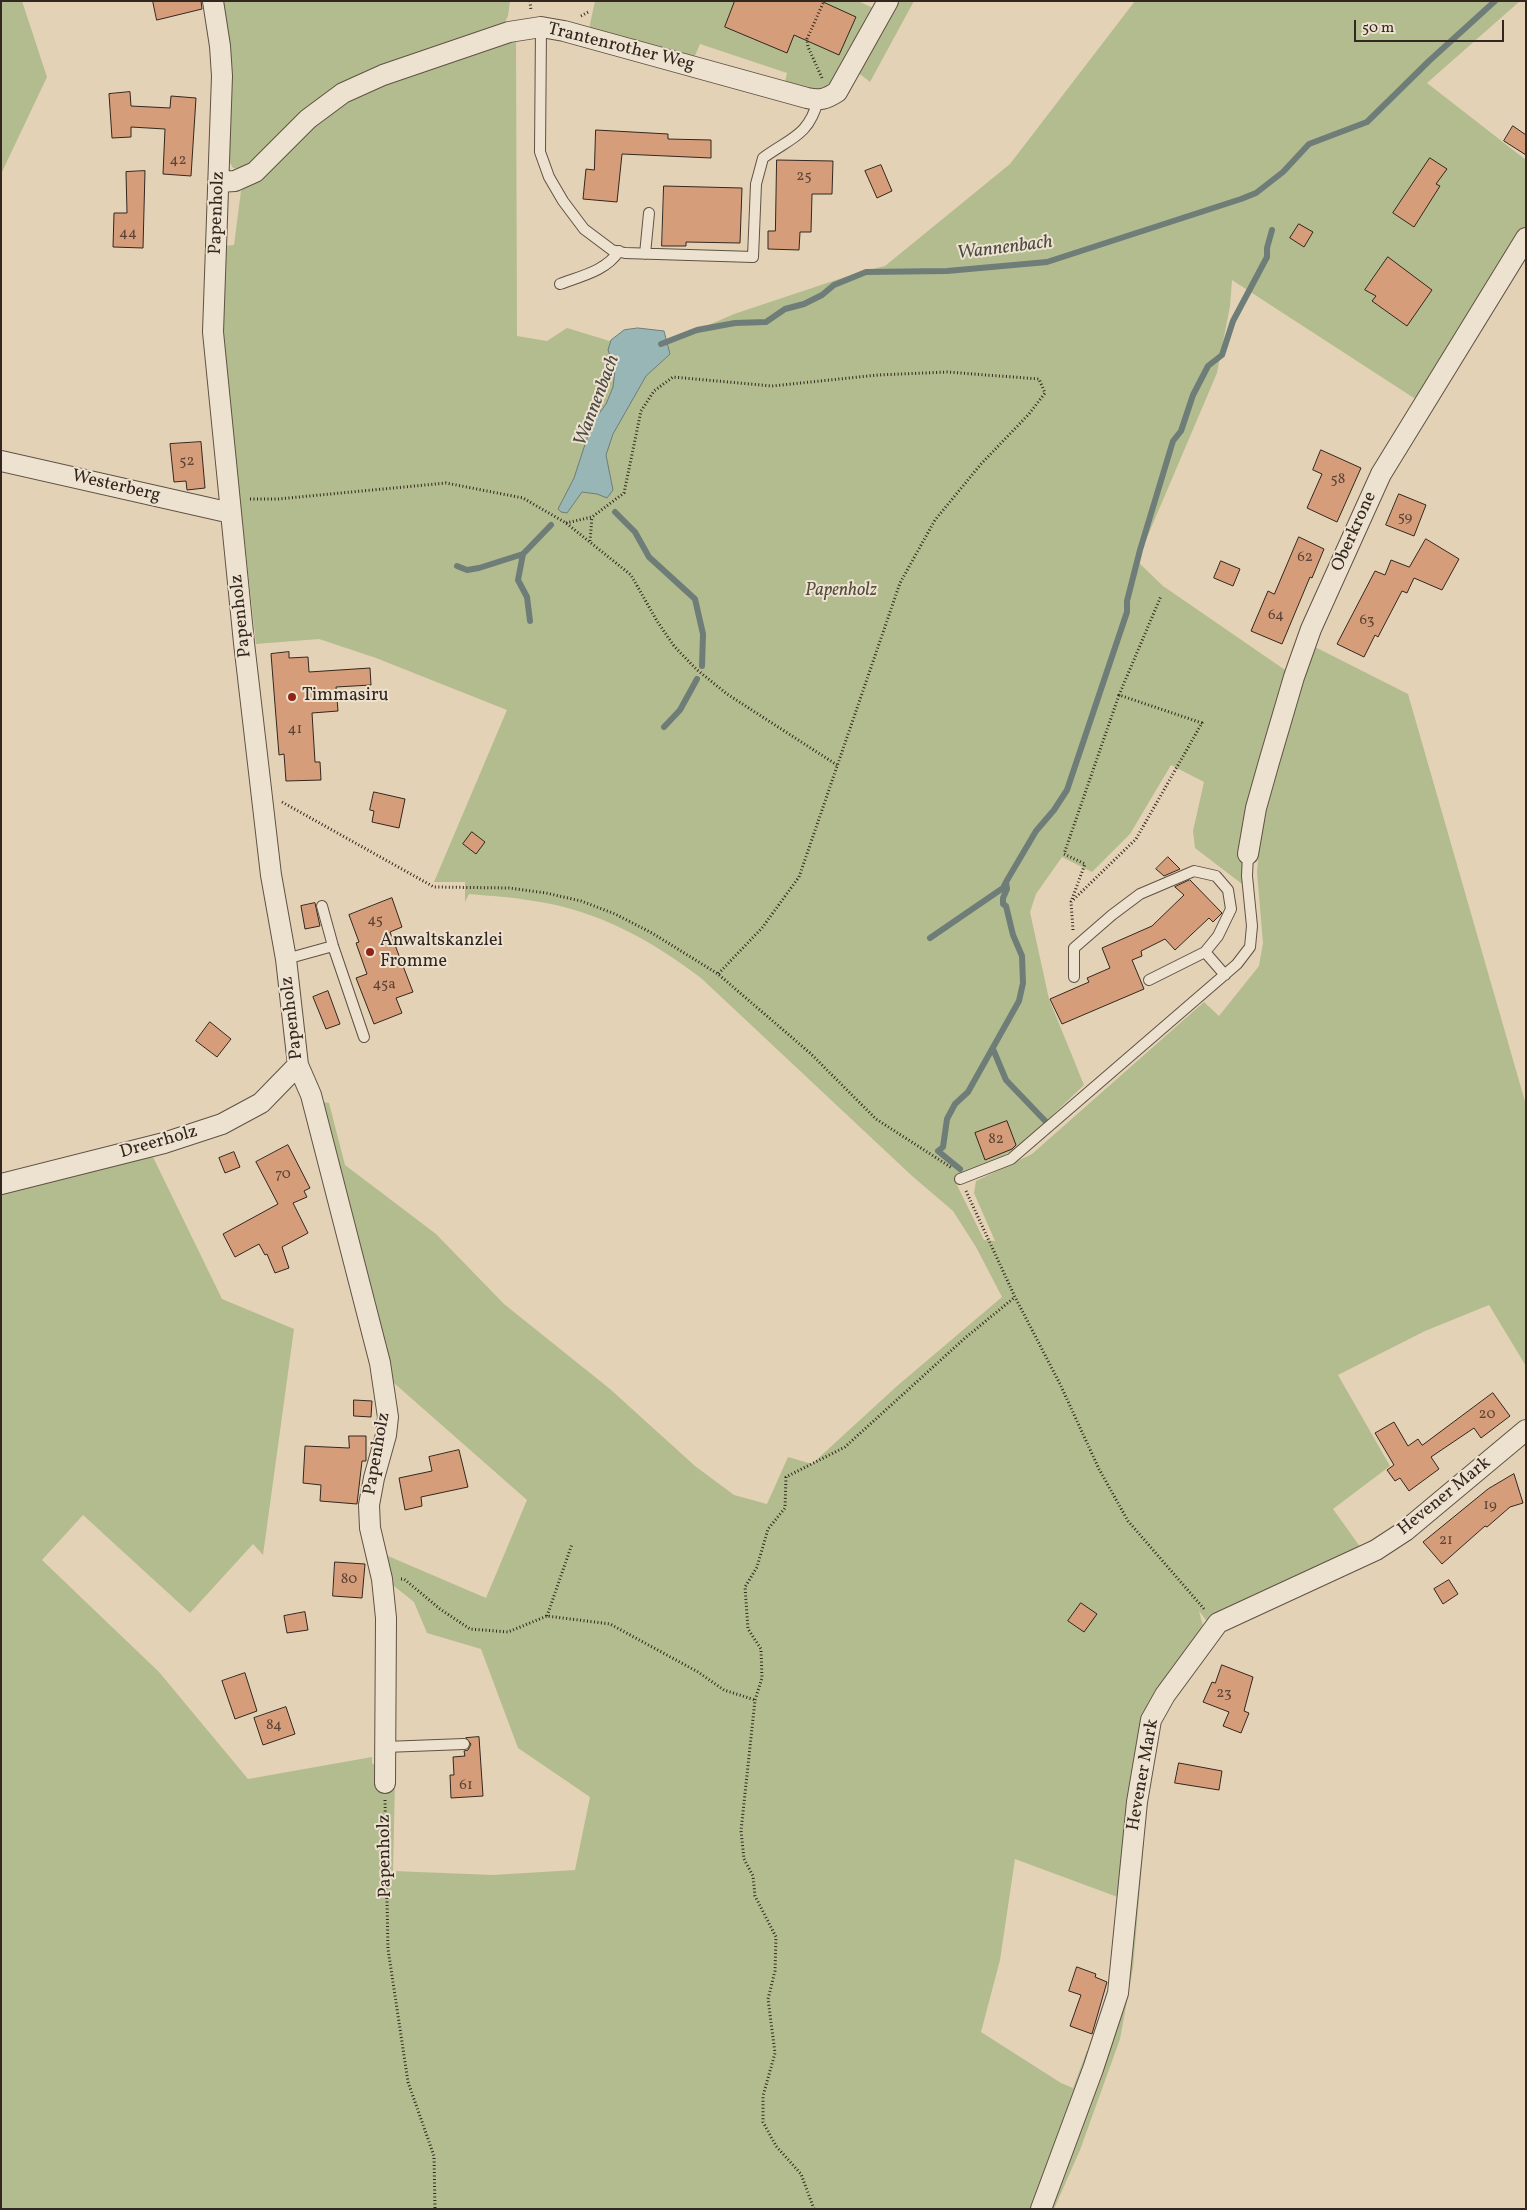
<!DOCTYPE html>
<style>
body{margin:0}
#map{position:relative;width:1527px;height:2210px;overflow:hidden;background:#e3d2b6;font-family:Vollkorn,serif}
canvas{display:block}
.frame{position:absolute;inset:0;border:2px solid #33271f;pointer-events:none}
.scale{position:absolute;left:1354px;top:20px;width:150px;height:22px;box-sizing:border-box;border:2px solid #33271f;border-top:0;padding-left:6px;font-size:15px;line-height:18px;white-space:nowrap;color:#33271f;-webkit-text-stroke:4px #ede2d0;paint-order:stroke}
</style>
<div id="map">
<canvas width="1527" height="2210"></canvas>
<div class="frame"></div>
<div class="scale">50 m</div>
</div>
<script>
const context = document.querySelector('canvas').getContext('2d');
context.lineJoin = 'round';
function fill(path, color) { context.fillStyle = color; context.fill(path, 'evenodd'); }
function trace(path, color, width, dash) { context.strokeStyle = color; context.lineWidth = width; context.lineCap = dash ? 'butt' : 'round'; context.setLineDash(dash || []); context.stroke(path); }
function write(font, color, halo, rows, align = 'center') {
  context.font = font + ' Vollkorn,serif'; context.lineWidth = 4; context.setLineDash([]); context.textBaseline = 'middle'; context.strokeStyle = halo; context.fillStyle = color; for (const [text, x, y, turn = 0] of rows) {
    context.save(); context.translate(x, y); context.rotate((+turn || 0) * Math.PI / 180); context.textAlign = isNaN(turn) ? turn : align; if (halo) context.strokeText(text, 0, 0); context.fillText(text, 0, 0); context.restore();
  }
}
fill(new Path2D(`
 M1 1H22L47 77 1 174Z
 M220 1H510L508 16 501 30 383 71 242 170 233 168 229 161Z
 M595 1H858L873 8 877 1H914L870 82 845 62C824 97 823 92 784 86L787 73 700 44 693 60 589 29Z
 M1135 1H1520L1427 83 1526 160V226L1417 400 1232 280 1230 306 1217 373 1137 561 1163 586 1288 672 1244 847 1242 884 1195 848 1193 831 1204 782 1171 765 1130 834 1092 872 1062 857 1036 894 1030 912 1049 999 1084 1085 1018 1148 955 1181 984 1240 995 1241 974 1193 976 1181 1032 1154 1204 1002 1219 1016 1259 966 1263 943 1257 872 1261 829 1313 646 1408 694 1526 1105V1366L1489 1305 1425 1331 1338 1375 1390 1466 1333 1509 1361 1548 1403 1525 1216 1633 1199 1611 1203 1626 1158 1691 1140 1837 1144 1840 1133 1968 1120 2039 1080 2150 1054 2209H1V1193L151 1153 222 1299 294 1329 263 1555 253 1544 190 1613 83 1515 42 1560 159 1672 248 1779 372 1757V1763L395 1782 393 1871 493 1875 575 1870 590 1797 518 1748 481 1649 427 1633 414 1602 389 1582 388 1556 486 1598 527 1500 386 1376 319 1101 329 1103 345 1165 436 1234 504 1304 610 1389 695 1466 734 1495 767 1504 788 1457 812 1464 897 1386 1002 1297 976 1247 953 1211 911 1175 701 978C651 940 597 910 534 901 512 897 491 896 469 894L465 902V882H434L507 710 376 658 319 639 256 644 222 336 224 246 234 245 241 191 338 101 516 37 517 336 547 341 567 328 646 352 734 314 860 272 885 266 1010 164ZM1015 1859 1123 1899 1103 2056 1087 2051 1073 2088 1061 2083 981 2032 1000 1960Z`), '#b3bc8e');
const water = new Path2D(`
 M638 328 664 331 670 354 646 376 613 434 606 455 613 490 607 498 597 494 582 492 567 513 561 512 558 509 574 478 592 423 606 404 613 387 615 370 608 350 611 340 624 330Z`);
fill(water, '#97b6b5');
trace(water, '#6f7d79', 1);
trace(new Path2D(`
 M661 344 697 330 735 323 766 322 785 309 804 304 822 295 834 285 866 272 947 271 1047 262 1241 199 1256 193 1283 172 1309 144 1367 122 1429 61 1495 1
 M615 512 635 532 649 557 695 599 703 634 702 666
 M523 554 518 580 527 597 530 621
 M457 566 467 570 479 568 523 554 551 525
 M664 727 680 710 697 679
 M930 938 1003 888 1006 882
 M993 1049 1006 1080 1050 1126
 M960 1169 938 1151 943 1147 947 1119 955 1104 968 1092 1019 1001 1023 983 1022 956 1013 935 1006 906 1003 904V898L1007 889 1006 882 1036 831 1054 810 1067 790 1127 612V601L1140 550 1173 441 1181 431 1193 395 1208 366 1222 355 1233 321 1267 257V248L1272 230`), '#6f7d79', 6);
const building = new Path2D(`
 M153 1H201L202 9 157 20Z
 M735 1H821L856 17 839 55 794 35 787 53 725 27Z
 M130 92 131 106 170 108 171 96 196 98 191 176 163 174 165 129 131 127V137L112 138 109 94Z
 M1513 126 1526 135V155L1504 141Z
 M596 130 668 134V139L711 140V158L622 154 617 202 583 199 586 169 594 170Z
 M1430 158 1447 169 1436 184 1440 186 1414 227 1393 213Z
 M777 160 833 161 832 194H812L811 232H800L799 250 768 249V231H775Z
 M881 165 892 191 877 198 865 171Z
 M145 171 143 248 113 247 114 213H127L126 172Z
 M664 186 742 188 740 243 686 242V246H662Z
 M1299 224 1313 232 1304 247 1290 238Z
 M1388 257 1432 290 1407 326 1372 301 1376 296 1365 290Z
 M201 442 205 488 187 490 186 481 174 482 170 444Z
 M1321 450 1361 468 1337 522 1307 508 1322 474 1313 470Z
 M1399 494 1426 505 1414 536 1386 525Z
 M1299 537 1324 549 1312 578 1310 577 1282 644 1251 631 1268 591 1274 594Z
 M1426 539 1459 559 1442 590 1414 578 1407 593 1402 591 1378 637 1375 635 1364 657 1337 644 1375 571 1385 575 1391 560 1409 567Z
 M1221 561 1240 569 1233 586 1214 578Z
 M289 652V658L308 657 309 672 370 668 371 685 336 687 338 711 312 713 315 762H320L321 780 286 781 284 754 279 755 271 654Z
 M374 792 405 799 399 828 372 822 374 811 370 810Z
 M472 832 485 842 476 854 463 844Z
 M1168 857 1180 869 1164 876 1156 869Z
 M1190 880 1222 913 1213 922 1209 918 1175 950 1165 939 1141 951 1142 956 1132 960 1144 989 1062 1024 1050 999 1089 982 1087 978 1110 968 1102 948 1152 926 1184 895 1175 887Z
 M392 898 402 927 390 932 413 992 396 998 402 1013 374 1024 356 978 367 974 356 943 359 942 349 915Z
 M315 903 320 926 305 929 301 906Z
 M328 991 340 1024 326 1029 313 997Z
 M210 1022 231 1039 217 1057 196 1041Z
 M1007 1121 1016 1145 1012 1149 985 1160 975 1133Z
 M288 1145 310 1188 304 1191 307 1197 293 1203 308 1233 282 1247 289 1268 275 1273 267 1254 265 1255 259 1244 235 1257 223 1234 278 1204 256 1162Z
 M234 1152 240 1167 225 1173 219 1158Z
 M1493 1393 1510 1416 1481 1438 1474 1428 1431 1457 1439 1469 1409 1491 1400 1478 1395 1481 1387 1470 1394 1465 1375 1433 1394 1422 1408 1446 1418 1439 1422 1445Z
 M354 1400 372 1401 371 1417 354 1416Z
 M349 1436H366V1461H362L357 1504 320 1501 321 1485 303 1483 305 1446 349 1448Z
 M459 1450 468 1487 421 1497 422 1506 405 1510 399 1478 432 1471 429 1457Z
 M1514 1474 1523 1503 1510 1507 1487 1527 1485 1526 1442 1564 1423 1542 1488 1489Z
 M335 1562 365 1564 362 1598 333 1596Z
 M1449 1580 1458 1594 1443 1604 1434 1589Z
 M1081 1603 1097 1614 1084 1632 1068 1621Z
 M305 1612 308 1630 287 1633 284 1616Z
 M1222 1665 1253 1677 1244 1711 1249 1713 1241 1733 1223 1726 1229 1712 1203 1702 1212 1682 1215 1683Z
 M245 1673 257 1711 235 1719 222 1681Z
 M286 1707 295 1734 263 1745 254 1718Z
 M479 1737 483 1796 451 1798 450 1775H454L453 1757 465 1756 464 1751 468 1750 471 1744 466 1738Z
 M1179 1763 1222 1771 1219 1790 1175 1783Z
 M1077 1967 1096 1974 1095 1977 1107 1982 1092 2034 1070 2026 1081 1995 1069 1991Z`);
fill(building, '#d69d7a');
trace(building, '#33271f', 1);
const service = new Path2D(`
 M541 27 540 152 549 177 563 201 584 229 612 250 625 253 753 257 756 184 763 158C790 138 809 136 818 100
 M645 254 649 213
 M560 284C581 276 606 271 619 251
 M322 906 333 946 364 1037
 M1205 952 1225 975
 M286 959 333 946
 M1074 977V948L1112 915 1140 894 1194 871 1216 876 1228 890 1231 909 1218 936 1205 952 1149 980
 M960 1179 1011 1159 1237 964 1250 947 1252 926 1247 876 1248 854
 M385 1747 464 1744`);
const minor = new Path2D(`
 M213 1 220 46 222 76 213 332 244 643 271 875 286 959 298 1065 311 1095 380 1363 388 1417 386 1435 374 1478 369 1505 370 1528 382 1579 386 1618 385 1783
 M219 182 235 181 255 172 308 119 343 93 383 75 509 32 541 27 564 31 807 98C820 101 826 99 837 92L888 1
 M1 461 231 513
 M1248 854 1256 808 1269 762 1294 677 1311 629 1381 474 1526 238
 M1 1184 164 1143 222 1124 261 1103 298 1065
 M1041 2209 1093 2069 1118 1993 1137 1802 1151 1720 1165 1695 1218 1623 1376 1550 1405 1531 1526 1430`);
trace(service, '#5f5245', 12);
trace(minor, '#5f5245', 22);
trace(new Path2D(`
 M530 1 531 11
 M581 16 590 11
 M822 78 808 47 807 39 824 1
 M250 499H278L446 483 523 498 566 523 631 575 657 621 674 646 696 669 727 694 837 765
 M566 523 592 517 624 493 641 411 654 391 673 377 772 386 878 375 947 372 1039 379 1045 393 1029 414 981 464 935 520 900 583 799 877 762 928 718 974
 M590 541 592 517
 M282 802 434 887 509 888 546 893 581 901 615 914 652 933 718 974 810 1053 876 1119 952 1168
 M1072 899 1085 864 1064 854 1119 695
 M1073 930 1071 902 1136 839 1202 723 1119 695 1161 596
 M966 1191 1015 1297 1060 1384 1099 1469 1128 1521 1205 1610
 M401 1579H404L440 1609 470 1629 508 1632 547 1616 610 1624 698 1672 724 1690 755 1700
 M547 1616 572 1544
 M385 1800 388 1949 408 2082 434 2156 435 2209
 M814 2209 801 2174 776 2146 763 2122V2096L775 2053 768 1999 775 1971 776 1937 755 1896 753 1876 744 1859 741 1831 755 1700 762 1678 761 1649 748 1629 745 1587 757 1567 768 1529 785 1508 786 1477 845 1447 965 1338 1015 1297`), '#33271f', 3, [1, 2.5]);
trace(service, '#ede2d0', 10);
trace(minor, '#ede2d0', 20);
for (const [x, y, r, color] of [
 [292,697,5,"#8f2418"],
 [370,952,5,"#8f2418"]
]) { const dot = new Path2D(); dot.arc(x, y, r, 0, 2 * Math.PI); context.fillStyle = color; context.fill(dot); trace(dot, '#ede2d0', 2); }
write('15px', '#5c4436', null, [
 ["42",178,161],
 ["25",804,177],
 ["44",128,234],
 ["52",187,462],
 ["58",1338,480],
 ["59",1405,518],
 ["62",1305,558],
 ["64",1276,616],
 ["63",1367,621],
 ["41",295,730],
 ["45",375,921],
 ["45a",384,985],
 ["82",996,1140],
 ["70",283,1175],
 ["20",1487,1415],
 ["19",1490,1506],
 ["21",1446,1541],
 ["80",349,1580],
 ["23",1224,1694],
 ["84",274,1726],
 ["61",466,1786]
]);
write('18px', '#33271f', '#ede2d0', [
 ["Trantenrother Weg",621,48,14],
 ["Papenholz",218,213,-88],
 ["Westerberg",116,487,13],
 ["Oberkrone",1355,532,-66],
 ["Papenholz",242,616,-96],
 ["Papenholz",293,1018,-97],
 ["Dreerholz",159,1143,-16],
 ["Papenholz",378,1454,-80],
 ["Hevener Mark",1445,1497,-39],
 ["Hevener Mark",1144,1775,-80],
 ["Papenholz",386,1856,-91]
]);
write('italic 18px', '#534c3b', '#ede2d0', [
 ["Papenholz",841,592]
]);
write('18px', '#33271f', '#ede2d0', [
 ["Timmasiru",302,697],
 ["Anwaltskanzlei",380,942],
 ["Fromme",380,963]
], 'left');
write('italic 19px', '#4c4b44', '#ede2d0', [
 ["Wannenbach",1005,249,-7],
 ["Wannenbach",598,401,-69]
]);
</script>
